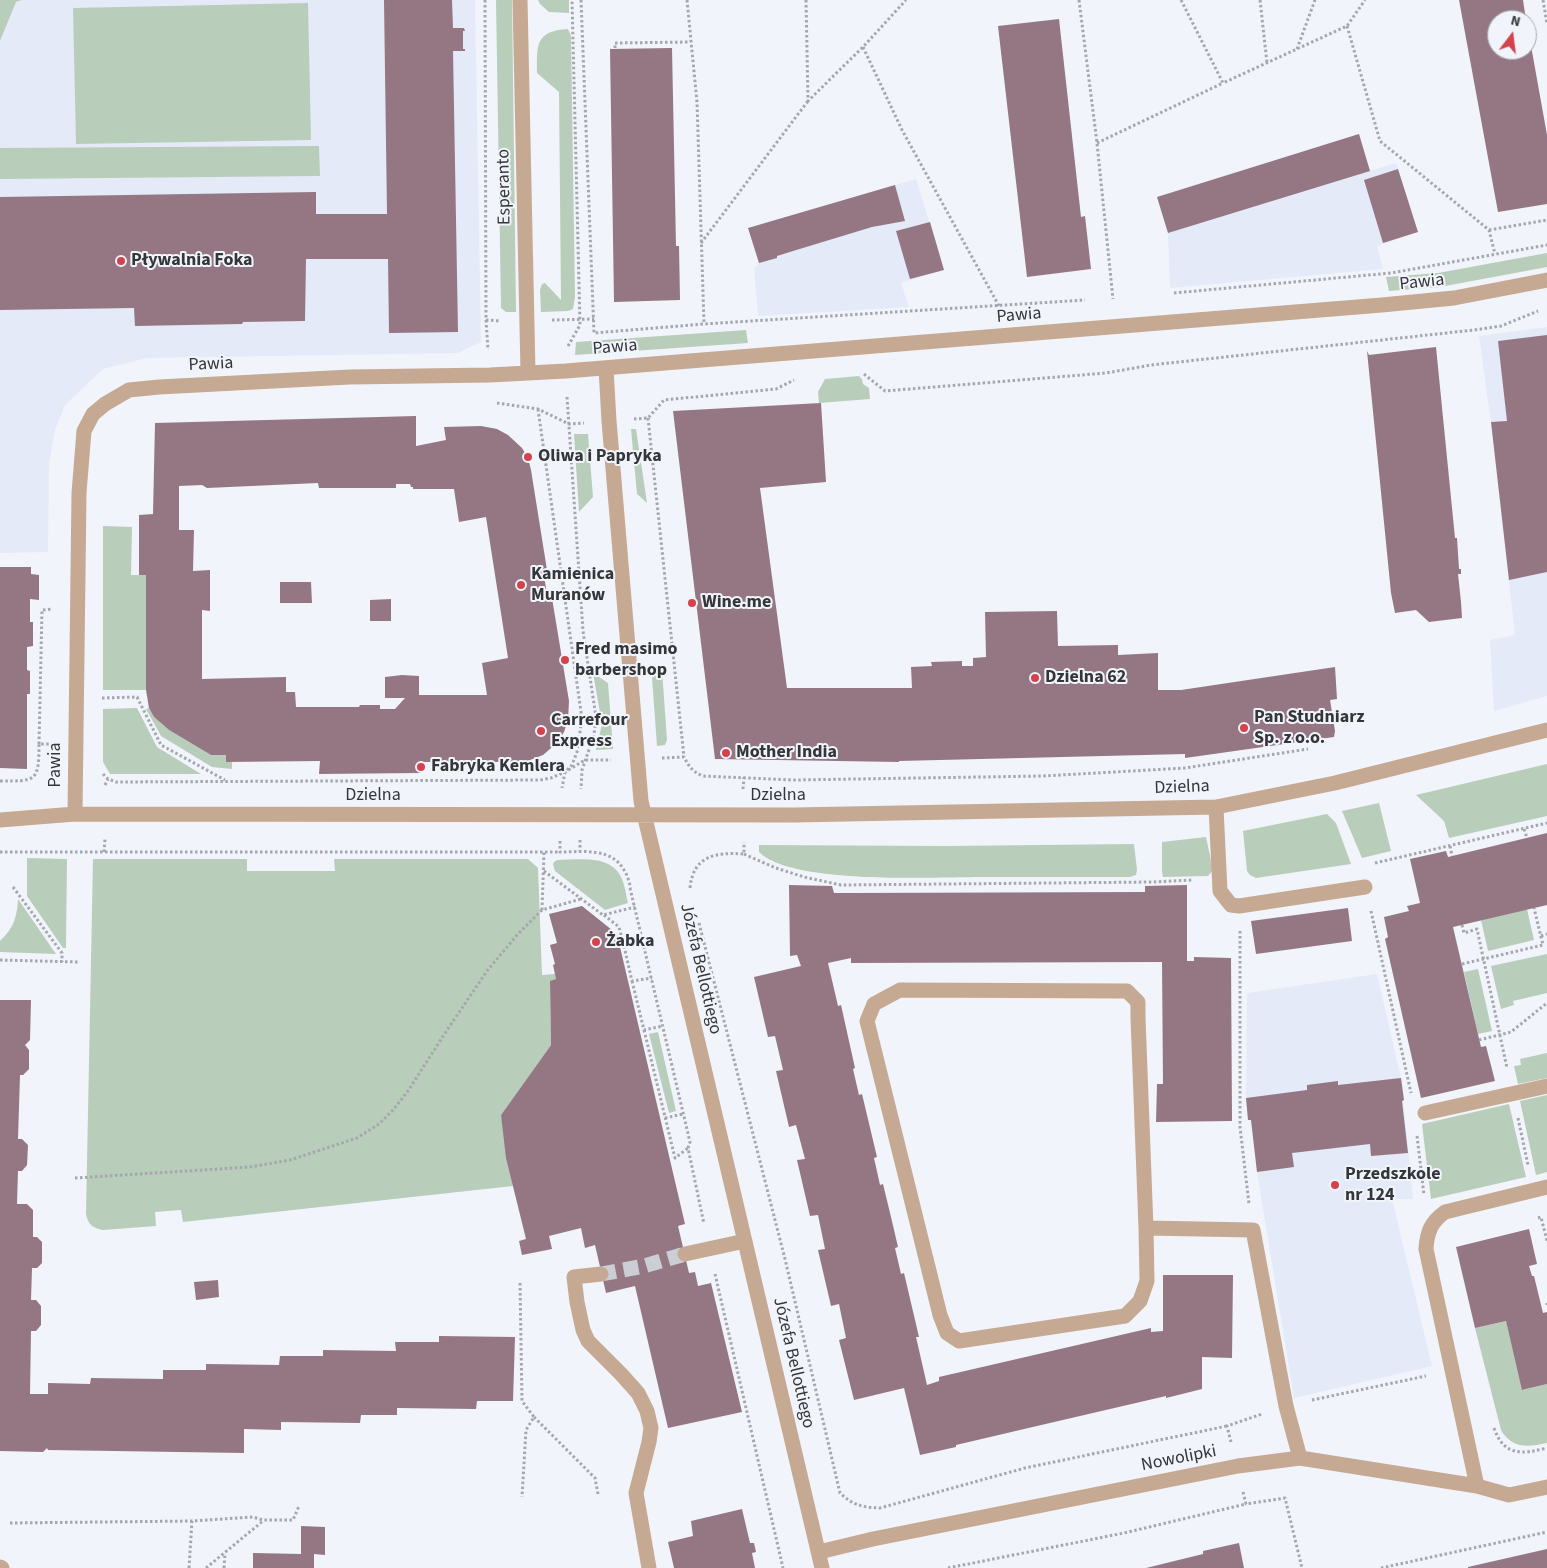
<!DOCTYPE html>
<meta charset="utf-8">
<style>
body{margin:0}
#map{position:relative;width:1547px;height:1568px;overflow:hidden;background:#f1f4fb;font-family:"Source Sans 3",sans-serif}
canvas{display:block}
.north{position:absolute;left:1487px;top:10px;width:50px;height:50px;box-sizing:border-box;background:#f1f4fb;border:1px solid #a5a8ad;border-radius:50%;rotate:15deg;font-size:14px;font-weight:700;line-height:20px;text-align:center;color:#343638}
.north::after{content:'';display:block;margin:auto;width:18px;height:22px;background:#d3434d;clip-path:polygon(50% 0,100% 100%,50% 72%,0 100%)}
</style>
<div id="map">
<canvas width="1547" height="1568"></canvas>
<div class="north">N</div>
</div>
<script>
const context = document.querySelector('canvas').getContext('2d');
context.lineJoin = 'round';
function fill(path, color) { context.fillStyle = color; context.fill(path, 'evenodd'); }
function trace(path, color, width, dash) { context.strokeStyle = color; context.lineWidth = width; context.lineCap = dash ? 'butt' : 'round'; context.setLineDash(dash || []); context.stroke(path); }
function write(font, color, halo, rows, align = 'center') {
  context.font = font + ' "Source Sans 3",sans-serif'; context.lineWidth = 4; context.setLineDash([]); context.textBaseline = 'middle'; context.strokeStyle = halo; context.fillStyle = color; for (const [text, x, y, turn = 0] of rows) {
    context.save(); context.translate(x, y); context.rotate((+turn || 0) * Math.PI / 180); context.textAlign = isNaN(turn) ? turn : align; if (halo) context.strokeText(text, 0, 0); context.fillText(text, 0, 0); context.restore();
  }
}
fill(new Path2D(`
 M22 0H475L481 342 458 353 147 358 103 369 65 405 55 430 49 463 48 552 0 553V41L16 1Z
 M1359 134 1370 171 1396 163 1418 232 1377 246 1383 269 1170 288 1168 233 1157 197Z
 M916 179 944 270 901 283 909 307 758 316 754 269 759 263 748 228Z
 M1547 327V696L1494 711 1490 640 1515 635 1491 422 1479 336Z
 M1377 974 1401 1078 1413 1199H1392L1432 1366 1294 1398 1257 1172 1251 1121 1248 1120 1246 1098 1247 993Z`), '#e4eaf8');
fill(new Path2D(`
 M0 0H22L16 2 0 41Z
 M496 0H512L516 312H506L501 308Z
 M538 0H569V13L549 12 540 4Z
 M308 3 311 140 76 144 73 8Z
 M568 29 571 36 575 297 573 309 568 311 541 312 540 290 542 284 545 283 561 300 559 92 537 73C537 45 535 31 568 29Z
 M319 146 320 176 0 179V148Z
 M1547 253V267L1440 287 1389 291 1386 277 1438 273Z
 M746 330 748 343 575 355 576 342Z
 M859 376 862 379 863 384 869 388 870 399 819 403 818 392 825 379Z
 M631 429H636L647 503 637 494Z
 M574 434H588L593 497 579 512Z
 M103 526 132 527 131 575H146V690H103Z
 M662 670 667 740 665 745 657 746 652 678Z
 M593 673 608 683 613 749 596 750 602 724Z
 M137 708 157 747 201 774H110L103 762V709Z
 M149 708 154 717 169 730 211 755H226V762H232V769L212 767 161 736 146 709Z
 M1547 764V816L1449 838 1444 821 1416 795Z
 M1379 803 1391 851 1362 858 1342 811Z
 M1327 814 1336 823 1351 864 1256 878 1250 875 1247 871 1243 831Z
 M1206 837 1213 870 1208 876 1163 877 1162 872V842Z
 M1134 844 1137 870 1136 875 1130 877C1081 877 1031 877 982 877 934 877 792 885 759 852V845L945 846Z
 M27 858 67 859 66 948H63L27 896Z
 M93 859H247V871H335L334 859H528L538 868 542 975 555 974 556 979 550 982 551 1045 501 1115 513 1186 183 1222 181 1210 155 1212 156 1226 103 1230C93 1228 88 1225 86 1214Z
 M557 860C578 860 610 854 621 877 625 885 626 895 628 903L605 910 555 871 553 864 554 862Z
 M18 899 56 954 0 952V941C14 928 17 917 18 899Z
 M1527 909 1534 940 1488 951 1481 920Z
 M1547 954V993L1513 1001 1514 1005 1501 1009 1491 966Z
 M1478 969 1492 1031 1478 1034 1464 972Z
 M658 1032 676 1111 669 1113 649 1034Z
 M1547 1053V1078L1518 1084 1514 1066 1521 1065 1520 1059Z
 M1547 1095V1172L1536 1175 1520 1101Z
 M1509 1104 1526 1177 1431 1199 1422 1124Z
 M1506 1321 1523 1390 1547 1384V1443C1528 1447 1512 1449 1501 1430L1475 1328Z`), '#b9cdbb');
fill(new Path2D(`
 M384 0H452L453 28H464L465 31H463V49H465V51H453L458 332 389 333 388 259H306L305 321 243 322 242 324 135 326 134 308 0 310V197L316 192V214H387Z
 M1459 0H1523L1526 20H1497V50H1527L1528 29 1547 135V204L1498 212Z
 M1059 19 1081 217 1085 216 1091 269 1027 277 998 26Z
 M672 48 676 246H679L680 300 614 302 610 49Z
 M1359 134 1370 171 1168 233 1157 197Z
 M1398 169 1418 232 1383 243 1364 180Z
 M895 185 905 221 872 227 793 251 777 256V258L759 263 748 228Z
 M930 222 944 270 910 279 896 231Z
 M1547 335V572L1509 580 1491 422 1507 421 1498 341Z
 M1436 347 1455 538H1457L1459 569H1461V574H1458L1461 602 1462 618 1429 622 1416 610 1395 613 1391 593 1367 351 1369 355Z
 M821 403 826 482 760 488 787 688H912L911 667 932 666 931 662 962 661V666H973V658L986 657 985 612 1057 611 1058 646 1118 645V655L1158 653V690H1181L1335 667 1337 699 1330 700 1335 731 1334 737 1185 758V754L899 761V762L715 759 673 411Z
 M416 416V446L446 440 444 427 481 426 497 429 508 435 522 448 528 458 531 470 547 570 543 571 548 599 552 598 569 701 568 720 564 732 557 743 543 755 525 762H421V773H419L319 774 320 761 226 762V755H211L169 730 154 717 149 708 146 690V575H139V515L153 514 155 423ZM318 483 319 488H396V484H410L411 487H413V489H454L459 522 486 517 508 658 482 663 487 695H419V676L402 675 385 677V698H405L395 709H380V705H360L359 707H296L295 692H286V677L202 679V610L210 611V570L193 571 194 530H179V486L202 485 207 488Z
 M0 567H31V574L39 575V600L30 599V622H33V646L27 647V670L30 671V694H27V769L0 768Z
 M280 582H311L312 603H280Z
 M391 599V621H370V600Z
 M1547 833V905L1453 927 1481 1047 1486 1046 1495 1081 1421 1098 1385 939 1388 937 1384 917 1409 911 1407 906 1420 903 1410 859 1446 851 1448 857Z
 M789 885 832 886 834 893H852L1145 892V886L1187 885V961H1194V957L1231 958 1232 1121 1156 1122 1157 1084H1163L1162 962 851 963V958L828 963 838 1006 841 1005 855 1068 853 1069 859 1095 862 1094 877 1157 874 1158 880 1185 883 1184 891 1217 898 1247 895 1248 901 1274 904 1273 919 1337H916L927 1385 939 1381V1377L1151 1328V1332L1163 1331V1275H1233L1232 1358 1202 1357V1389L1166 1398V1396L1037 1426 956 1445V1447L920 1455 904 1388 854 1400 839 1340 846 1338 839 1304 831 1306 818 1250 825 1249 818 1215 810 1216 797 1160 805 1159 796 1125 789 1127 776 1071 783 1070 775 1036 768 1037 754 977 801 966 797 955 790 956Z
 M582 906 617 934 685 1224 678 1226 689 1273 695 1272 698 1286 711 1283 742 1412 668 1428 635 1286 606 1293 595 1245 585 1248 581 1228 549 1236 552 1249 522 1255 519 1241 526 1239 506 1158 501 1115 551 1045 550 981 556 979 553 965 555 964 550 945 557 943 549 914Z
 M1348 908 1352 941 1256 954 1251 921Z
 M0 1000H31L30 1040 25 1045 29 1050V1069L23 1075H20L18 1139H22L28 1145 27 1165 22 1171H18L17 1204H27L33 1210V1237H37L42 1242V1263L37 1268H32L31 1300H36L41 1306V1325L36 1331H31L30 1394H48V1383L90 1384 91 1378 163 1379V1370H206V1364L279 1365 280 1356H323V1350L396 1351 395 1342H439V1336L515 1337 513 1401H477L476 1409 397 1408V1415H361L360 1423 281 1422V1430L244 1429V1453L48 1450 47 1448 43 1452 0 1451Z
 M1401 1078 1404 1100 1402 1101 1408 1153 1371 1156 1370 1144 1292 1153 1294 1167 1257 1172 1251 1120H1248L1246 1098 1307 1090V1085L1338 1081V1085Z
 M1529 1229 1537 1264 1529 1266 1532 1276H1534L1543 1313 1547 1312V1384L1522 1390 1506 1321 1475 1328 1456 1247Z
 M218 1280 219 1297 196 1300 194 1282Z
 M742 1509 750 1543H754L756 1552 752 1553 755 1568H674L668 1542 693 1536 691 1521Z
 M301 1526 325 1527V1555L314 1554V1568H253V1553L301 1554Z
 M1239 1543 1244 1568H1146L1203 1554V1551Z
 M1547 1549V1568H1468V1567Z`), '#947783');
trace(new Path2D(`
 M601 1274 644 1266 685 1254`), '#cbced4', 15, [15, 8]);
trace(new Path2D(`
 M485 0 486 320 501 321
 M581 0 594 333 704 324 1085 300
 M687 0 697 102 704 324
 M806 0 808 101 863 47 906 0
 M1079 0 1097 143 1113 299
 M1181 0 1223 83 1347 26 1365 0
 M1260 0 1267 63
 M1543 0 1547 24
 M1347 26 1380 141 1489 230 1495 254
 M863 47 902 130 999 306
 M615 48V43L690 42
 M1297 49 1315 0
 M1097 143 1223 83
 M1489 230 1547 220
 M701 243 808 101
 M1174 293 1391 273 1547 245
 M486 320 488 350
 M552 320 594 319
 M568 346 580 325 572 0
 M864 374 885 391 1106 373 1151 365 1474 330 1501 326 1538 311
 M567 397 583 631 596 717 594 735 582 770 581 789
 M497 403 538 409 569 424 584 423
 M538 409 582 719 577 752 572 765 565 772 562 788
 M648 418 684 757
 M634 419 648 418 664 400 776 389 794 380
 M102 698 137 697 161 745 225 780
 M39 744 42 610 52 609
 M662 758 684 757C689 767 693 772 703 776L793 780 1043 776 1185 768 1308 749
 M103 774 108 779 116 782 540 780 551 778 565 772 585 760H611
 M0 781C36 781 39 782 39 744H52
 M105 785 108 779
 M743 789 744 777
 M1524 829 1527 838
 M580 840V852
 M560 841V852C583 852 611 847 624 870 628 876 629 883 631 888
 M1450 846 1452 856
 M0 852H560
 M104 852 105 839
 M744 854 776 868 804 877 841 885 1153 882 1193 880
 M1375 863 1547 823
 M544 871 603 915 635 907
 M13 887 62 953V962
 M630 888 690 1142 688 1148 704 1224
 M690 888C693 856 715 852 744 854V842
 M542 910 544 852
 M1371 911 1411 1093
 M604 915 619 927 624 946 644 942
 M699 923 785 1259 840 1493C854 1506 862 1507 880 1508L1025 1468 1227 1426
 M1462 925 1464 933 1477 929 1507 1068
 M1240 931V1127L1249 1204
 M1541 936 1547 934
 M624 946 632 981 652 978
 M0 960 79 962
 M1462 964 1543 945 1534 908
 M632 981 644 1030 663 1026
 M644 1030 675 1158 688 1148
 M1479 1040 1511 1032 1547 1003
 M665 1118 683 1114
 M1518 1118 1528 1165
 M1417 1136 1424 1195
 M75 1178 250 1167 290 1160 357 1138 379 1124 393 1110 408 1091 447 1030 487 971 517 935 542 910 581 899
 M1538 1218 1541 1217 1547 1241
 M715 1274 783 1568
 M520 1283 522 1401 534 1417 526 1430 522 1497
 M1547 1303V1305
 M1312 1400 1426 1376
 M534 1417 595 1478 598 1494
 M1494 1428C1504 1457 1523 1454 1547 1448
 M1231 1442 1227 1426 1262 1414
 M1243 1492 1246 1504 1285 1498 1302 1568
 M10 1523 192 1521 253 1517 263 1520H293L299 1506
 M189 1568 192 1521
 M206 1568 263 1521
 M224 1568 225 1553
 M948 1568 1124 1533 1246 1504
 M1381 1568 1547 1532`), '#a5a7ac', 3, [2.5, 2.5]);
trace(new Path2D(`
 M520 0 528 372
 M606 368 609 421 641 801 822 1568
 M1216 807 1220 891 1231 905 1239 906 1365 887
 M75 814 79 493 84 431 93 414 105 404 129 390 159 387 350 377 490 375 566 371 1382 305 1454 298 1547 280
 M0 820 75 814 794 815 1216 807 1335 783 1547 730
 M1425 1113 1547 1086
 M1146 1228 1138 1018V1002L1127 991 900 990 874 1004 867 1021 940 1315 947 1333 959 1341 1125 1316 1140 1301 1147 1281 1146 1228 1253 1230 1286 1406 1300 1458
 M685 1254 745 1241
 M601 1274 574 1277 577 1302 583 1330 588 1341 621 1374 638 1393 647 1411 651 1428 649 1442 636 1493 649 1568
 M1477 1486 1426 1249C1427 1232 1431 1222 1445 1212L1547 1187
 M819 1552 873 1539 1238 1466 1300 1458 1477 1486 1509 1495 1547 1487
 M0 1567 2 1568`), '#c6a993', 15);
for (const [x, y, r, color] of [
 [121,261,5,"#d3434d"],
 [528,457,5,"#d3434d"],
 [521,585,5,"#d3434d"],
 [692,603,5,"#d3434d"],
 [565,660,5,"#d3434d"],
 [1035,678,5,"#d3434d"],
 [1244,728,5,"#d3434d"],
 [541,731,5,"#d3434d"],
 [726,753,5,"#d3434d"],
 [421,767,5,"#d3434d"],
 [596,942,5,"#d3434d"],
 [1335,1185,5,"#d3434d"]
]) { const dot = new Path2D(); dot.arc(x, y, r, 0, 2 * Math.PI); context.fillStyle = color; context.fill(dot); trace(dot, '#f1f4fb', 2); }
write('18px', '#343638', '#f1f4fb', [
 ["Esperanto",505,187,-91],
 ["Pawia",1422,283,-6],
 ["Pawia",1019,316,-5],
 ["Pawia",615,348,-5],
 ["Pawia",211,365,-3],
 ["Pawia",56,765,-90],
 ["Dzielna",1182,788,-2],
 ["Dzielna",373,796],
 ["Dzielna",778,796],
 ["Józefa Bellottiego",700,969,77],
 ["Józefa Bellottiego",793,1363,77],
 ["Nowolipki",1179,1459,-11]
]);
write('bold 18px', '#343638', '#f1f4fb', [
 ["Pływalnia Foka",131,261],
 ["Oliwa i Papryka",538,457],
 ["Kamienica",531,575],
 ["Muranów",531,596],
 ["Wine.me",702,603],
 ["Fred masimo",575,650],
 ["barbershop",575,671],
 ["Dzielna 62",1045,678],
 ["Pan Studniarz",1254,718],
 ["Sp. z o.o.",1254,739],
 ["Carrefour",551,721],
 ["Express",551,742],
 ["Mother India",736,753],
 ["Fabryka Kemlera",431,767],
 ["Żabka",606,942],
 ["Przedszkole",1345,1175],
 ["nr 124",1345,1196]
], 'left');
</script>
